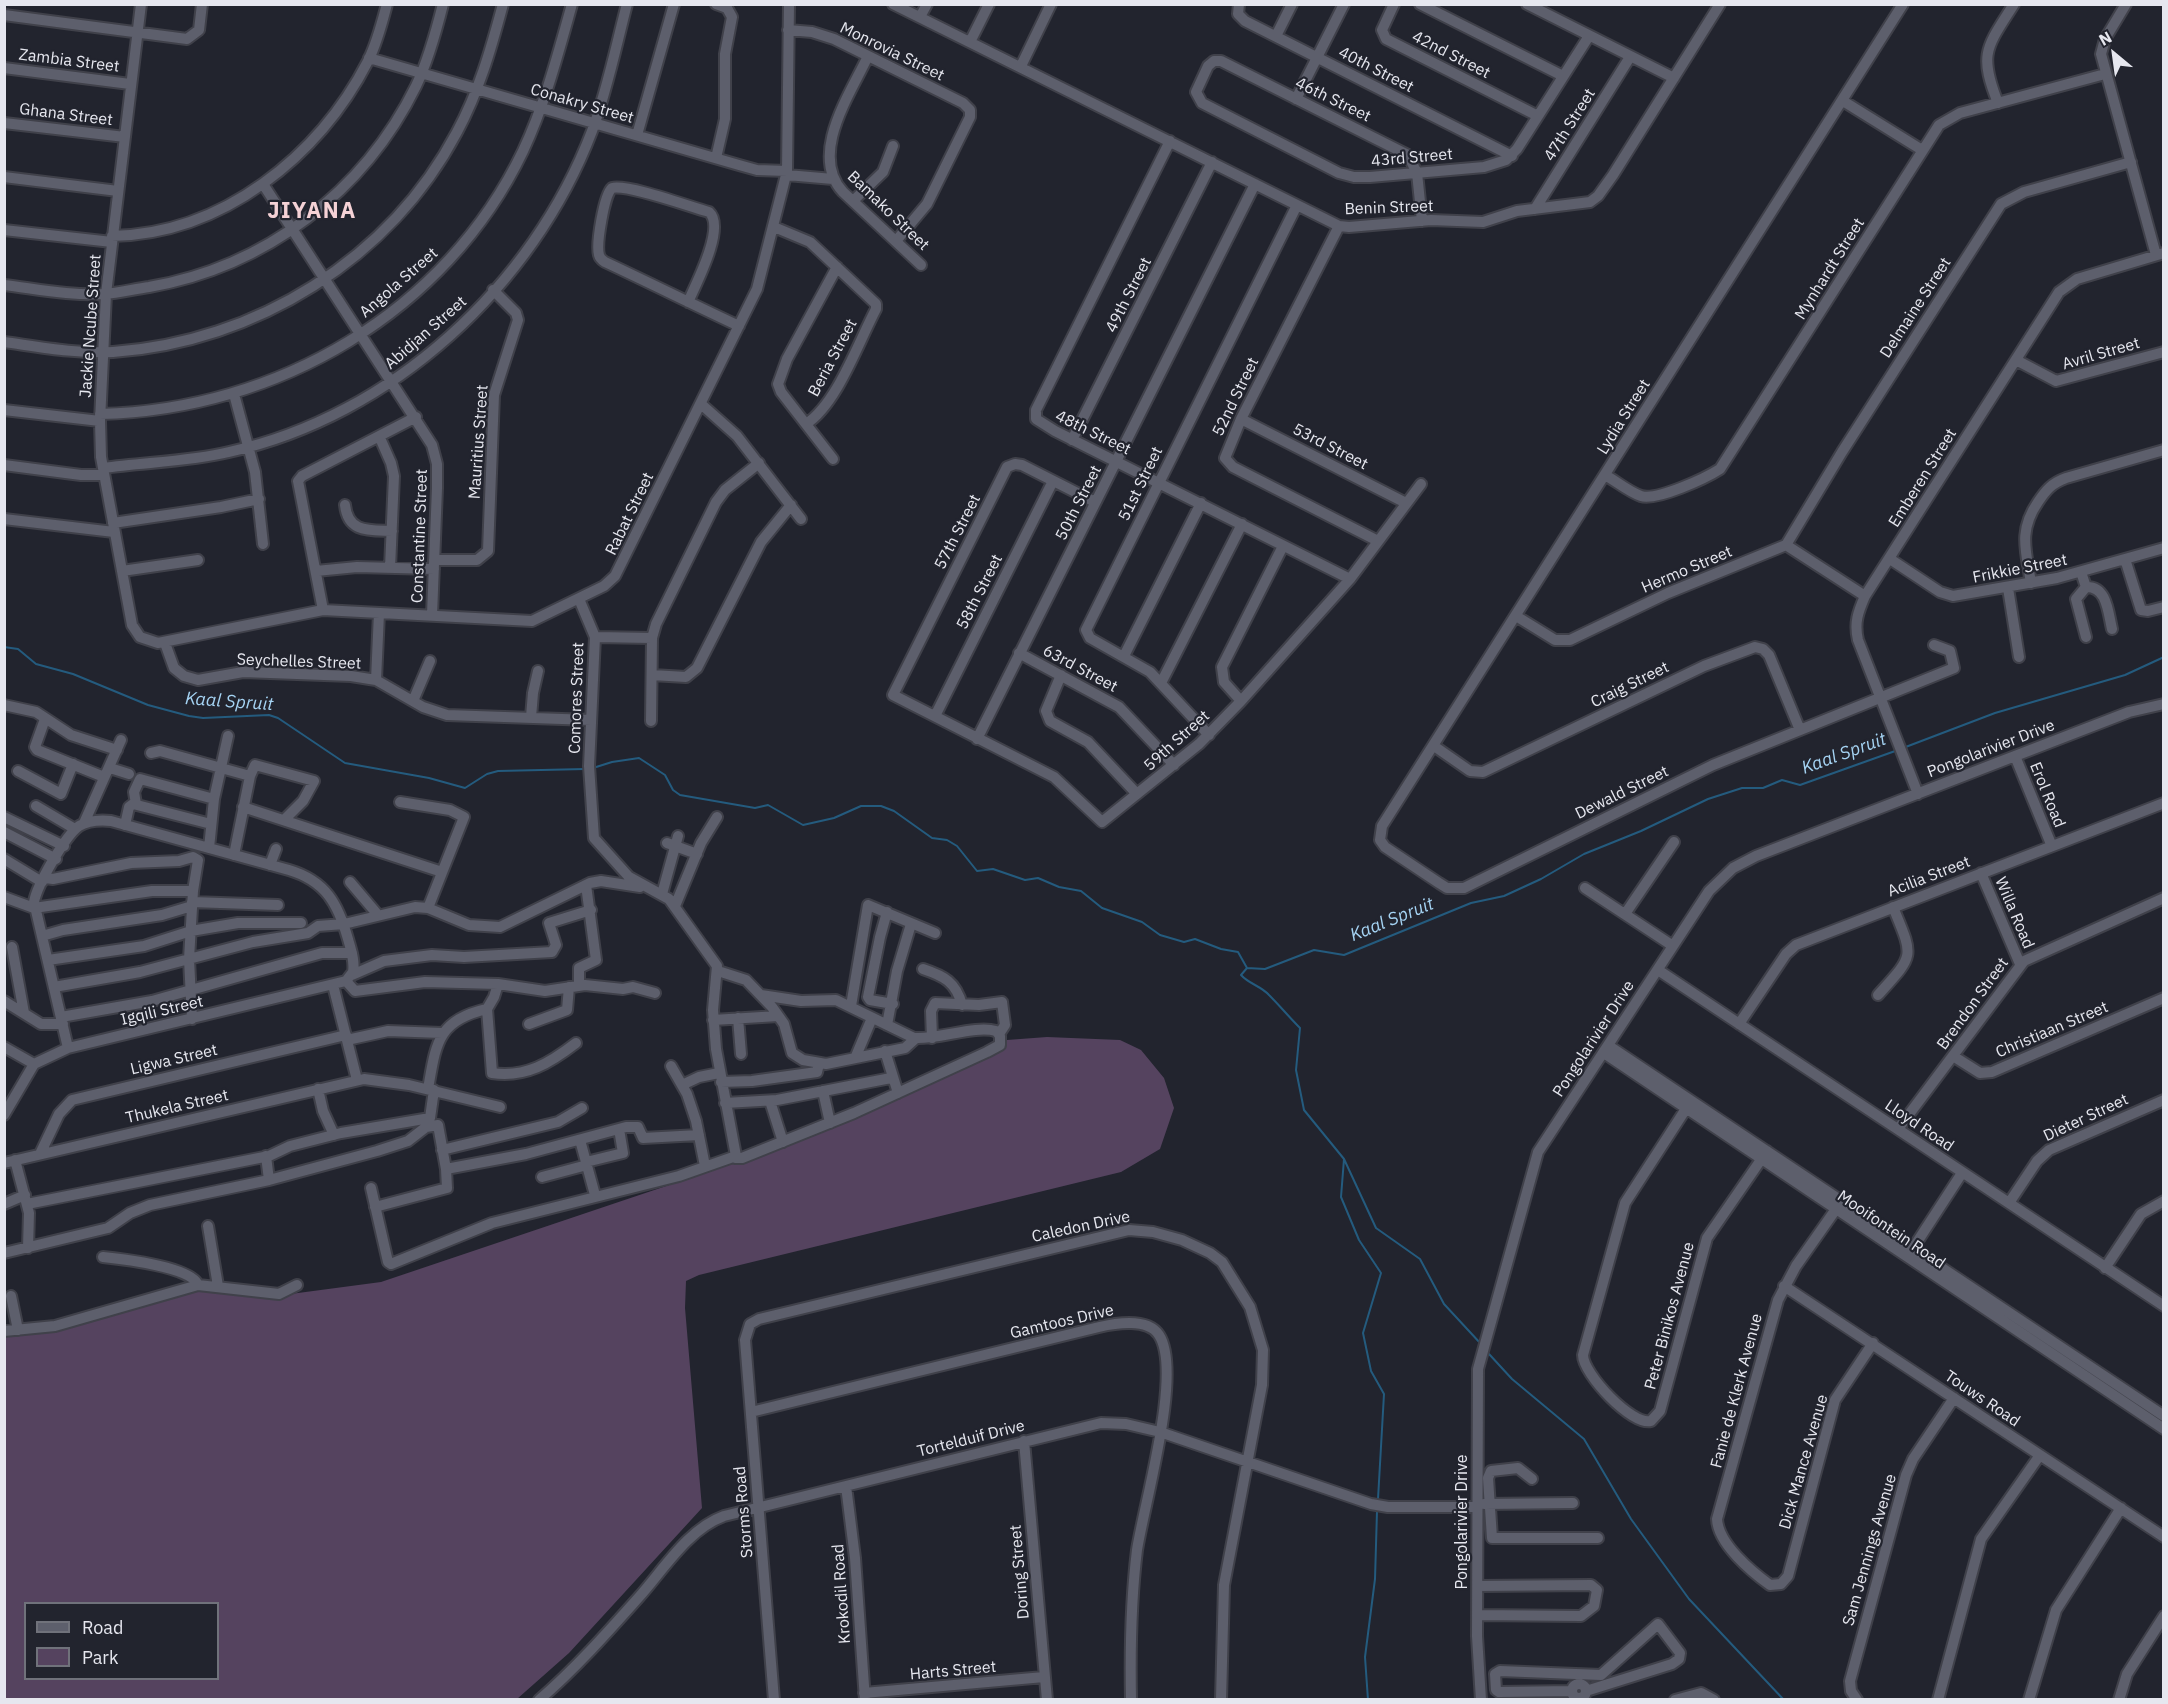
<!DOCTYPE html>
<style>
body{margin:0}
#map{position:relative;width:2168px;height:1704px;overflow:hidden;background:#22242e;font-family:"IBM Plex Sans",sans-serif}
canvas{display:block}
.frame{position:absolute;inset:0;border:6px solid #e6e7ef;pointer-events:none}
.legend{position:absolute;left:24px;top:1602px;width:195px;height:78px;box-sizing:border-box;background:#22242e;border:2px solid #70727b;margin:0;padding:8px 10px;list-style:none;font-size:18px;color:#e6e7ef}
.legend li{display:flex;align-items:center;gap:12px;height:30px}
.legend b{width:30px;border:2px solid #70727b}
.north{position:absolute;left:2084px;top:24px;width:60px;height:60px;-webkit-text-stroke:4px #22242e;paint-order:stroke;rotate:331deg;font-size:16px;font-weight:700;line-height:24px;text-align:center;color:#e6e7ef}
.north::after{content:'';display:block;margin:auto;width:21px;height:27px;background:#e6e7ef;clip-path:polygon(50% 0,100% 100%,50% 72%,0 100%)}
</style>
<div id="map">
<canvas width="2168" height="1704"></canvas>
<div class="frame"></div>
<ul class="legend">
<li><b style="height:8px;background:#5d5f6c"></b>Road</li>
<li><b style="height:16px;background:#55435f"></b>Park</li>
</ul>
<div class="north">N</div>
</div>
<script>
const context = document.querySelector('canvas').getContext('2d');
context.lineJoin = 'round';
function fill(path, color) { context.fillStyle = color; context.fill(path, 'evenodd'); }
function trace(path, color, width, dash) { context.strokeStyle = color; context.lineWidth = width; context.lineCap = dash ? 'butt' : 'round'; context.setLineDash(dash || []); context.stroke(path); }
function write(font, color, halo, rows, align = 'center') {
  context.font = font + ' "IBM Plex Sans",sans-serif'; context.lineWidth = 4.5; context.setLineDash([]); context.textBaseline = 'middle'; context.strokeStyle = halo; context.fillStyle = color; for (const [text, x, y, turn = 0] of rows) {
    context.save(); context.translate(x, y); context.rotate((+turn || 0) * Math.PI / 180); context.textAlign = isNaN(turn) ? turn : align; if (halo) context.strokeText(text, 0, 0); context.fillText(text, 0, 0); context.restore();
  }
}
fill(new Path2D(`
 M1047 1037 1120 1040 1141 1050 1164 1078 1174 1108 1160 1149 1121 1172 699 1275 686 1281 685 1308 702 1508 569 1653 517 1699 5 1700V1335L216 1282 283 1295 381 1282 681 1181 806 1131 1007 1040ZM26 1604H218V1678H26Z`), '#55435f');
trace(new Path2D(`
 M4 647 18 649 36 664 73 674 148 705 189 716 203 718 269 715 278 718 345 763 429 778 465 788 487 774 498 771 585 769
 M1903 748 1995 713 2125 675 2164 657
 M593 768 612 762 639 758 665 775 673 790 680 795 755 808 768 805 803 825 834 818 861 806H881L894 811 932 838 947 840 957 846 977 871 993 869 1025 880 1038 878 1059 887 1081 891 1102 908 1142 922 1160 935 1184 942 1195 939 1221 949 1238 952 1247 968
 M1247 968 1265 969 1314 950 1344 955 1471 903 1504 896 1541 879 1584 854 1641 831 1708 799 1742 788H1763L1782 780 1800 785 1898 750
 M1247 968 1241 975C1249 984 1261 986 1269 995 1280 1006 1289 1017 1300 1028L1296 1070 1304 1110 1344 1159 1341 1197 1359 1240 1381 1273 1363 1333 1371 1371 1384 1394 1378 1499
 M1344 1159 1376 1228 1420 1259 1444 1304 1481 1344
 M1489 1354 1512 1379 1584 1439 1631 1519 1689 1599 1784 1700
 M1368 1700 1365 1657 1375 1579 1377 1511`), '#245b7e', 2);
const minor = new Path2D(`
 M141 4 106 294 100 421 101 457 132 625 140 637 158 643 323 610 532 621 604 586 615 576 757 289 787 171 789 4
 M893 4 1323 218 1339 226 1349 227 1431 220 1483 222 1517 211 1590 202 1598 196 1613 175 1720 4
 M1239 4 1238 14 1245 21 1512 156
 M1394 4 1382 30 1386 39 1538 116
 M1420 4 1563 76
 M1527 4 1674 78
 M1903 4 1382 826 1380 840 1385 847 1439 883 1447 888H1464L1713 765 1954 668 1950 651 1934 645
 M2126 4 2105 39 2101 54 2156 255
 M4 15 187 39 199 30 202 4
 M920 17 927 4
 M788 30 812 32 834 39 963 103 970 110V117L927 204 896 241
 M1276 36 1292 4
 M970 42 989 4
 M868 56C851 93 808 154 843 192L921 265
 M369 58 739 165 757 170 787 171
 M1021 66 1051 4
 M4 68 130 84
 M1296 99 1344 4
 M1843 101 1922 150
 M1998 103C1978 53 1987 47 2014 4
 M4 123 125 137
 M637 135 674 4
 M1170 141 1036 410V419L1055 431 1350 579
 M716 158 725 119V54L732 17 727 8 716 4
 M787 175 833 179
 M4 177 118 191
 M263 184 432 445 437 464V488L432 615
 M853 201 883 172 893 146
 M1535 209 1630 57
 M1422 221 1417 173 1408 155 1221 61H1214L1208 66 1196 92 1202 103 1339 173 1354 177H1370L1484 167 1506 160 1517 149 1589 36
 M1339 226 1241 419 1225 458 1233 467 1378 541
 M774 227 810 242 876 304V309C858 343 837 404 806 424
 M4 230 112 242
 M112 236C223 234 319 156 368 61 377 43 382 23 387 4
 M4 285C37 289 71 296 104 294 119 293 134 289 149 287 265 267 364 192 416 86 428 61 436 32 443 4
 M688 302C696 284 726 227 709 212 690 207 629 184 612 188 604 195 596 244 599 255 600 259 602 260 605 262 650 283 694 305 739 326
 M4 342C40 347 77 354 113 352 256 342 390 259 457 132 479 91 491 49 503 4
 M2016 360 2056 381 2164 352
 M234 394 255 472 263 544
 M701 404 737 436 801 519
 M4 410 100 421
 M100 414C277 410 446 312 523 151 545 104 558 54 572 4
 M1241 419 1406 503
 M380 438 391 463 394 476 390 568
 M1072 440 1212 162
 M833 459 781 392 778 384 787 359 837 267
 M4 465 81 475H104
 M103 468C145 462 188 462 229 452 392 416 533 286 592 131 607 91 616 46 627 4
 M1605 475C1616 481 1629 492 1641 496 1657 501 1706 478 1720 469L1939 125 1960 113 2105 74
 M1095 502 1022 465 1015 464 1007 467 893 695 1054 777 1102 822 1199 744 1241 701 1350 579 1421 484
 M345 505C348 533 369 530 392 531
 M4 519 114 532
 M113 523 221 507 259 499
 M1786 545 1842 452 2001 204 2024 192 2131 162
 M1786 545 1865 596
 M1890 559 1940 592 1953 596 2057 578 2164 548
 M2125 559 2141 610 2148 611 2164 607
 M434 560H477L488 551 494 395 518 320 516 313 493 290
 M122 571 198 560
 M316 571 357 567 434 569
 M2081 572 2086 587C2107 586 2108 612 2112 629
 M2031 583C2026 551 2018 531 2038 502 2046 490 2052 483 2066 478L2164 450
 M2008 588 2019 657
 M323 610 298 481 302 476 416 417
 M1516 616 1555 640H1570L1668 593 1786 545
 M595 637 652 638
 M2086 637 2076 599 2086 587
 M165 643 174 668 184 676 198 680 243 672 351 676 376 680 423 707 447 715 591 720
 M1019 653 1119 707 1174 765
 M1124 656 1201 503
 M652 675 686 677 697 668 761 542 791 505
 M1061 675 1046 711 1050 721 1088 742 1137 794
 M376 680 379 613
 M1161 683 1242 524
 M413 701 430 661
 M1241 701 1224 682 1222 667 1283 546
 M4 705 36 712 71 735 117 750
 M935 716 1053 481
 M531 717 533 693 538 671
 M45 719 35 747 37 750 104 777
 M651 721 652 638 656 624 716 502 725 490 759 463
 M1209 735 1150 672 1090 638 1086 630 1297 205
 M977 739 1255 184
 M1434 746 1470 771 1483 772 1704 666 1755 647 1763 649 1769 655 1800 730
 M151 753 160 751 250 776
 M2015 756 2051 844
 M110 768 129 774
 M18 771 61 794 73 764
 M1918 794 1858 640C1854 623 1858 612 1865 596L2059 292 2077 279 2164 253
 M400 802 450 810 464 817 428 908
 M136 804 134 792 140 779 214 799
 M36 806 75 829
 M243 807 442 872
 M4 817 64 846
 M84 823 121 740
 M125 825 129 807 133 804 211 824
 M4 832 56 859
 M667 843 697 854
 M209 848 214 799 228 736
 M234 855 250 776 255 765 314 781 303 801 284 820
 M4 859 42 882
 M270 865 276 849
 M1981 873 2020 964
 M45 878 53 879 131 863 179 861 193 857 198 860 193 891 189 959 192 1019
 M350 882 378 915
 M1585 888 1673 946
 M662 894 678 836
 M4 897 34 908 152 891H193
 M192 902 278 905
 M675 906 701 843 717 817
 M887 912 880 937 868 997 870 1000 893 1004
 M1625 914 1674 842
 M42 936 63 930 162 915 192 906
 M12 947 24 1013
 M48 960 144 946 191 931 238 923H301
 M923 969C944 976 956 982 962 1005
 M1658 970 2164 1306
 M718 971 746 980 772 1007 784 1024 792 1053 803 1060 826 1064 905 1048 916 1038C940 1039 976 1025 996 1031L1000 1036V1045L987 1052 854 1113 742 1158H735
 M352 975 384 961 432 955 464 957 552 952 556 945 549 923 591 910
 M346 981 355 991 425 982 498 984 545 991 585 985 623 989 633 987 655 993
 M498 984 494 997 487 1009 492 1073C526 1078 550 1063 576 1043
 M333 985 357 1080
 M579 985V968L596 960 586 885
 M54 987 140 972 253 942 308 933 318 926 344 924 415 907 428 908 469 925 500 927 590 883 601 881 640 887
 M761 995 801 1001 836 1000 914 1038
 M1878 995C1915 954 1914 958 1893 907
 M4 1001 41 1024H63
 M851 1006 868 905 935 933
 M61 1017 152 1001 322 953H352
 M738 1018 741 1054
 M713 1020 778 1016
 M529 1024 567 1010 569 987
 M1739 1024 1786 954 1796 945 2164 803
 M887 1025 897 971 911 924
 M932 1038 931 1011 935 1003 979 1005 1002 1002 1005 1025 999 1034
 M347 1040 388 1031 442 1033
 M1609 1046 2164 1416
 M4 1047 34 1064 68 1048 346 981 353 972C355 961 351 950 348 939 338 904 326 881 289 870L111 821C100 820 89 820 79 826 65 836 37 885 34 902L68 1048
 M885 1051 898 1093
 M1604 1053 2164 1429
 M856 1056 872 1018
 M1953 1056 1980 1073 1992 1072 2164 998
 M671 1066 687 1094 696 1121 705 1166
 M721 1082 752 1081 817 1072 819 1064
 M682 1085 699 1077 719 1073
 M318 1089 323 1111 334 1135
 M428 1089C436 1044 437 1020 487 1009
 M823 1091 830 1123
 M770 1101 783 1142
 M1691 1101 1625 1203 1583 1355C1583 1374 1632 1426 1651 1421L1660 1411 1707 1238 1767 1151
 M725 1103 777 1100 891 1078
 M4 1115 34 1064
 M1898 1129 2024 961 2164 898
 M580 1140 595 1195
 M442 1150 558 1122 582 1108
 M40 1154 59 1114 72 1100 346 1035
 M266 1156 269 1180
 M15 1160 29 1213 28 1248
 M586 1162 623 1153 619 1129
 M4 1163 364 1079 409 1085 500 1107
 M542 1177 587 1165
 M371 1188 388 1262 391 1264 492 1223 679 1176 736 1156 716 1049 713 1010 717 966 669 899 629 877 594 838 589 766 595 637 579 599
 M1841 1202 1796 1266 1778 1300 1717 1519C1718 1544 1752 1572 1770 1585L1781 1584 1788 1576 1835 1400 1873 1343
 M2009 1203 2037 1161 2049 1150 2164 1100
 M4 1204 25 1195
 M27 1204 269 1156 290 1146 341 1133 430 1118 434 1090
 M375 1207 447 1188 446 1169 526 1154 626 1127H638L643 1138 699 1135
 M208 1226 218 1286
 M4 1253 108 1228 130 1213 150 1205 269 1180 377 1151 408 1141 426 1127 438 1125 446 1169
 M1908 1256 1962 1173
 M2105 1268 2141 1214 2164 1201
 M198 1285 279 1294 297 1285
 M1784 1286 2164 1537
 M11 1296 18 1330
 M4 1331 55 1326 198 1285C192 1267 122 1259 103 1257
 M751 1412 1099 1327C1116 1323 1148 1318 1159 1335 1183 1372 1144 1504 1137 1550 1131 1599 1130 1650 1131 1700
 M1024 1441 1047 1700
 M1532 1479 1518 1468 1491 1471 1488 1478 1492 1538H1598
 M846 1486 855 1558 865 1700
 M1484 1504 1573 1503
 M1477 1615 1581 1616 1594 1606 1597 1590 1591 1585 1478 1586
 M1572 1691a7 7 0 1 1 14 0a7 7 0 1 1-14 0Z
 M1572 1691 1499 1692 1496 1690 1495 1674 1500 1671 1601 1675 1658 1624 1680 1653 1679 1659 1672 1664 1586 1691
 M864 1693 1044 1677
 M539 1700C575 1669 607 1633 639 1597 664 1569 688 1529 724 1516L1101 1423 1126 1424 1160 1432 1371 1504 1388 1507H1478
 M774 1700 745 1340 750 1324 759 1319 1129 1230 1153 1232 1182 1240 1210 1253 1222 1262 1250 1307 1263 1350 1262 1385 1224 1585 1221 1700
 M1481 1700 1477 1636 1478 1369 1538 1152 1709 891 1733 868 1756 856 2129 712 2164 704
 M1675 1700 1701 1693 1714 1700
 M1857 1700 1851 1691 1850 1681 1906 1475 1913 1459 1954 1398
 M1938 1700 1981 1539 2040 1455
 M2029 1700 2056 1610 2121 1508
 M2119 1700 2127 1674 2164 1616`);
trace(minor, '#40414a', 14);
trace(minor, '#5d5f6c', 10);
write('16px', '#e6e7ef', '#22242e', [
 ["Monrovia Street",892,52,26],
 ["42nd Street",1451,55,27],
 ["Zambia Street",69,61,7],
 ["40th Street",1376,70,27],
 ["46th Street",1333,100,26],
 ["Conakry Street",582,104,16],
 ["Ghana Street",66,115,7],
 ["47th Street",1570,125,-58],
 ["43rd Street",1412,158,-5],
 ["Benin Street",1389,208,-2],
 ["Bamako Street",888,211,44],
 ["Mynhardt Street",1830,269,-58],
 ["Angola Street",399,283,-41],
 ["49th Street",1129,295,-63],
 ["Delmaine Street",1916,308,-57],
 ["Jackie Ncube Street",91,326,-86],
 ["Abidjan Street",426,333,-41],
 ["Avril Street",2101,354,-16],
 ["Beria Street",833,358,-62],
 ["52nd Street",1236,397,-64],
 ["Lydia Street",1624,417,-58],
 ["48th Street",1093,433,26],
 ["Mauritius Street",479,442,-86],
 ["53rd Street",1330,447,27],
 ["Emberen Street",1923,478,-58],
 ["51st Street",1141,484,-64],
 ["50th Street",1079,503,-63],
 ["Rabat Street",630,514,-64],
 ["57th Street",958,532,-63],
 ["Constantine Street",420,536,-88],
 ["Frikkie Street",2020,569,-11],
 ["Hermo Street",1687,570,-23],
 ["58th Street",980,592,-63],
 ["Seychelles Street",299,662,2],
 ["63rd Street",1080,669,28],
 ["Craig Street",1630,685,-26],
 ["Comores Street",577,698,-88],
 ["59th Street",1177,741,-42],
 ["Pongolarivier Drive",1991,749,-21],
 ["Dewald Street",1622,793,-26],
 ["Erol Road",2047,795,68],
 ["Acilia Street",1929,877,-21],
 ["Willa Road",2014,913,67],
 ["Brendon Street",1973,1004,-54],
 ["Igqili Street",162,1011,-13],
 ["Christiaan Street",2052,1030,-23],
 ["Pongolarivier Drive",1594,1039,-57],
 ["Ligwa Street",174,1060,-13],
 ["Thukela Street",177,1107,-13],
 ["Dieter Street",2086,1118,-25],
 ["Lloyd Road",1919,1126,34],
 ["Caledon Drive",1081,1227,-12],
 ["Mooifontein Road",1891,1230,34],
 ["Peter Binikos Avenue",1670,1316,-75],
 ["Gamtoos Drive",1062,1322,-13],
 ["Fanie de Klerk Avenue",1737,1391,-75],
 ["Touws Road",1982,1399,34],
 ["Tortelduif Drive",971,1439,-14],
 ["Dick Mance Avenue",1804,1462,-74],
 ["Storms Road",744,1512,-95],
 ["Pongolarivier Drive",1462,1522,-90],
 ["Sam Jennings Avenue",1870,1550,-74],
 ["Doring Street",1020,1572,-95],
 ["Krokodil Road",842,1594,-94],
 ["Harts Street",953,1671,-5]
]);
write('italic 18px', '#a5d3f3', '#22242e', [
 ["Kaal Spruit",229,702,4],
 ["Kaal Spruit",1844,754,-20],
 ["Kaal Spruit",1392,920,-22]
]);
context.letterSpacing = '1.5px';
write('bold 22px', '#f5d2d6', '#22242e', [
 ["JIYANA",312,212]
]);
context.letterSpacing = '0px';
</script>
